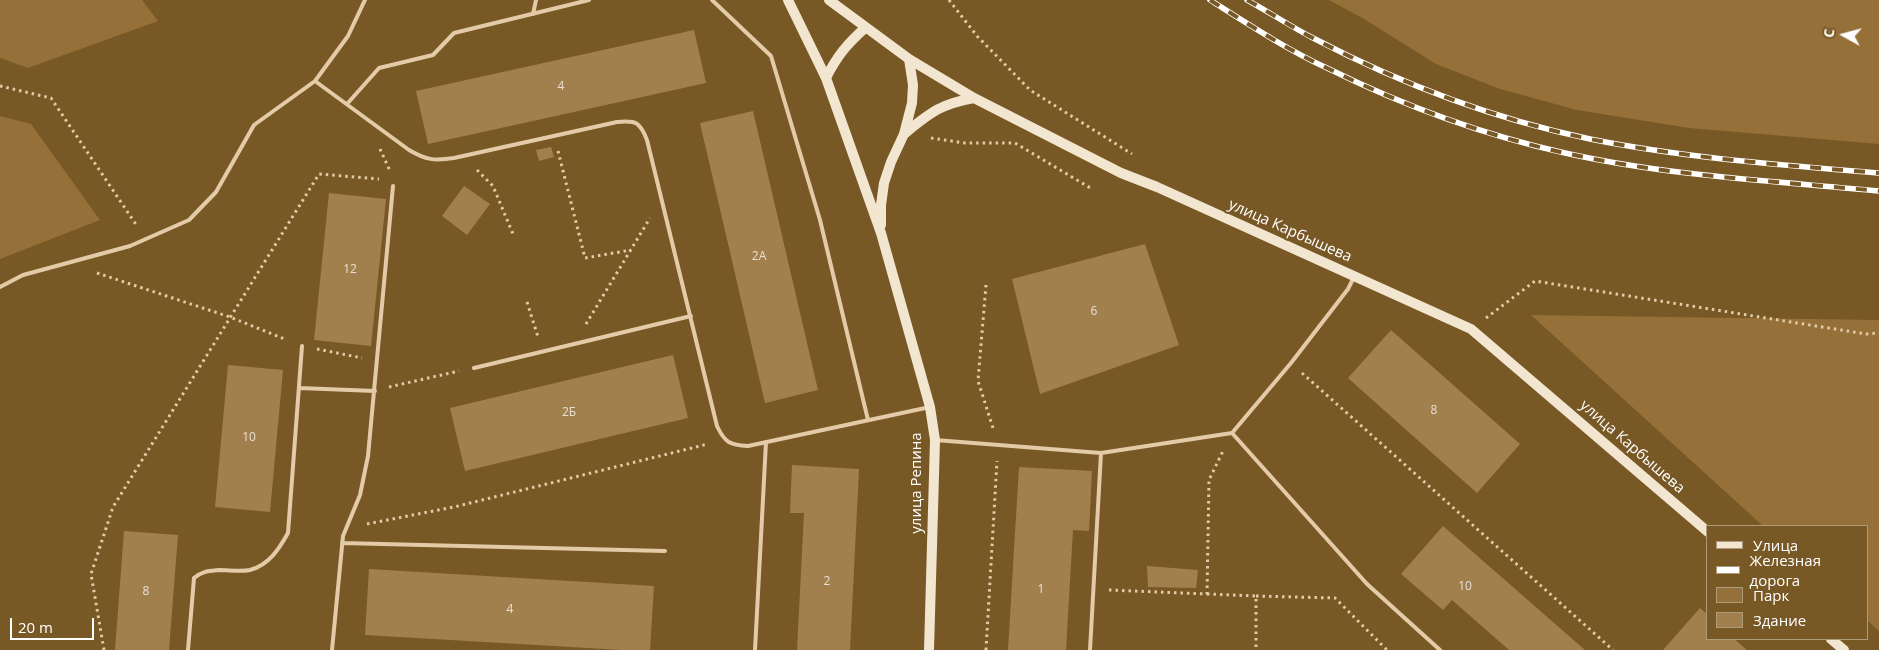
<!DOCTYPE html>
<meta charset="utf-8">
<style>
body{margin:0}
#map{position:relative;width:1879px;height:650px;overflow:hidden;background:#785825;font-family:"Open Sans",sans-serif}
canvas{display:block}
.legend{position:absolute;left:1706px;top:525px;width:162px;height:115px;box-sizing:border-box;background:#785825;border:1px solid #ae9b7c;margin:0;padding:6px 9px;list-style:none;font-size:15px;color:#fff}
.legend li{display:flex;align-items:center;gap:10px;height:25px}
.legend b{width:25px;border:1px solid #ae9b7c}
.north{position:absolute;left:1819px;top:10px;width:50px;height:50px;-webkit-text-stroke:4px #785825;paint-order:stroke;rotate:277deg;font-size:14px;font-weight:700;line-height:20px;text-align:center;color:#fff}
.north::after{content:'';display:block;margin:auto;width:18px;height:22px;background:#fff;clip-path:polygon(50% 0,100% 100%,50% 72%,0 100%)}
.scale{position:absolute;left:10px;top:618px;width:84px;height:22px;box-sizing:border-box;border:2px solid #fff;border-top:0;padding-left:6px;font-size:15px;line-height:18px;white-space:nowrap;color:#fff;-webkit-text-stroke:4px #785825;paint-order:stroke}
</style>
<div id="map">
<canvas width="1879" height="650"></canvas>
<ul class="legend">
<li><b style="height:6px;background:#f3e6d0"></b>Улица</li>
<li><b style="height:6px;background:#fff"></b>Железная дорога</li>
<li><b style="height:14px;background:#957039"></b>Парк</li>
<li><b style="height:14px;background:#a2804e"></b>Здание</li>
</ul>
<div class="north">С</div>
<div class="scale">20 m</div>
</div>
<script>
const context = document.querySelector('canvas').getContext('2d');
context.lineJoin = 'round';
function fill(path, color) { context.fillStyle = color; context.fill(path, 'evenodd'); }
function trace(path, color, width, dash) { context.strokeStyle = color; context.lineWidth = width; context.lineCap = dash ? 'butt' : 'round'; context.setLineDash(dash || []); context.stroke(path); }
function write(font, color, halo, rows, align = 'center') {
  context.font = font + ' "Open Sans",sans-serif'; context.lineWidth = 4.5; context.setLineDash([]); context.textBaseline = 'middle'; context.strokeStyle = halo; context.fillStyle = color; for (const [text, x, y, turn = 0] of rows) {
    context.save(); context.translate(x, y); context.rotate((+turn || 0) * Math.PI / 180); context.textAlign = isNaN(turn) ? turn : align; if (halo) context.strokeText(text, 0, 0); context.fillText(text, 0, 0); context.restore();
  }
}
fill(new Path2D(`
 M0 0H142L158 21 28 68 0 58Z
 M1329 0H1879V144L1689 128 1577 110 1500 89 1436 64 1364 19Z
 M0 116 31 124 100 220 0 259Z
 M1531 315 1879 320V631L1868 621V526H1763Z`), '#957039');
fill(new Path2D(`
 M694 30 706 83 428 144 416 91Z
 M753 111 818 390 765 403 700 123Z
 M551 147 554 157 539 161 536 150Z
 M464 186 490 204 467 235 442 216Z
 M329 193 386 199 371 346 314 340Z
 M1145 244 1179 345 1040 394 1012 279Z
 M1391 330 1520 444 1477 493 1348 378Z
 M673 355 688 418 465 471 450 408Z
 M228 365 283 370 270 512 215 507Z
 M792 465 859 469 850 650H797L804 513H790Z
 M1019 467 1092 471 1089 531 1073 530 1066 650H1008Z
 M1443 526 1585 650H1509L1452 600 1443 610 1401 574Z
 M124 531 178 535 169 650H115Z
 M1147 566 1198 570 1196 588 1148 587Z
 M369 569 654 586 650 650H622L365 635Z
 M1700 608 1708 615V639H1734L1747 650H1663Z`), '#a2804e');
trace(new Path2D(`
 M949 0 977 36 1030 90 1132 154
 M0 86 51 98 137 226
 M931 138 965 143H1015L1092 189
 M380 149 390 171
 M558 151 585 258 631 250
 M477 170 493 186 513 234
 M97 273 230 317 287 340
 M986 285 978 381 993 428
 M527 302 538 337
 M1486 318 1535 281 1866 334 1879 333
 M586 324 650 218
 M317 349 362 358
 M1302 373 1613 650
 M389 387 459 371
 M367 524 454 507 708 444
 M1109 590 1207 594 1209 480 1223 451
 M1207 594 1256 596V650
 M1256 596 1335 598 1387 650
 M104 650 91 574 113 507 319 174 379 179
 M986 650 997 461`), '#e3cba7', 3, [2.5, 4]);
trace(new Path2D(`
 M712 0 771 56 820 220 868 420
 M533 14 536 0
 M315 81 409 150C426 160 434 161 454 158L617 122C636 120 640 122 647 140L717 426C725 443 730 445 748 446L930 407
 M347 104 379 68 433 55 454 33 589 0
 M0 287 23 275 130 246 189 220 216 192 254 125 315 81 348 36 365 0
 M474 368 691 316
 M299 388 375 391
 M1232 433 1291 363 1348 289 1354 277
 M935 440 1101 453 1232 433 1367 584 1440 650
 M342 543 665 551
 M188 650 194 578C202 571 209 571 219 570 229 570 241 572 250 570 269 565 279 549 288 533L302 346
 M332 650 343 536 360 495 368 456 393 186
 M755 650 766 442
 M1090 650 1101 453`), '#e3cba7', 4);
trace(new Path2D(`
 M788 0 826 78 881 233 930 407 935 440 929 650
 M829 0 909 59 974 98 1121 173 1157 187 1471 329 1708 532
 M826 78C837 56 847 44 865 28
 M904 134C930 113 940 104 974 98
 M881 225V205L884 183 891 162 904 134 912 103 913 85 909 59
 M1831 639 1844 650`), '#f3e6d0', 10);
const rail = new Path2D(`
 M1210 0C1248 24 1286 49 1327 68 1402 105 1483 135 1565 153 1668 176 1774 181 1879 191
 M1247 0C1269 12 1290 26 1313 38 1399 83 1494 119 1590 139 1685 158 1782 165 1879 173`);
trace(rail, '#fff', 5.5);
trace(rail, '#785825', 4, [11]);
write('12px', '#e8dfd3', null, [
 ["4",561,87],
 ["2А",759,257],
 ["12",350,270],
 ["6",1094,312],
 ["8",1434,411],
 ["2Б",569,413],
 ["10",249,438],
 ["2",827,582],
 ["10",1465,587],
 ["1",1041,590],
 ["8",146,592],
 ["4",510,610]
]);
write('15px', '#fff', '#785825', [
 ["улица Карбышева",1290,231,24],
 ["улица Карбышева",1632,447,41],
 ["улица Репина",917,483,-90]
]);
</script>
